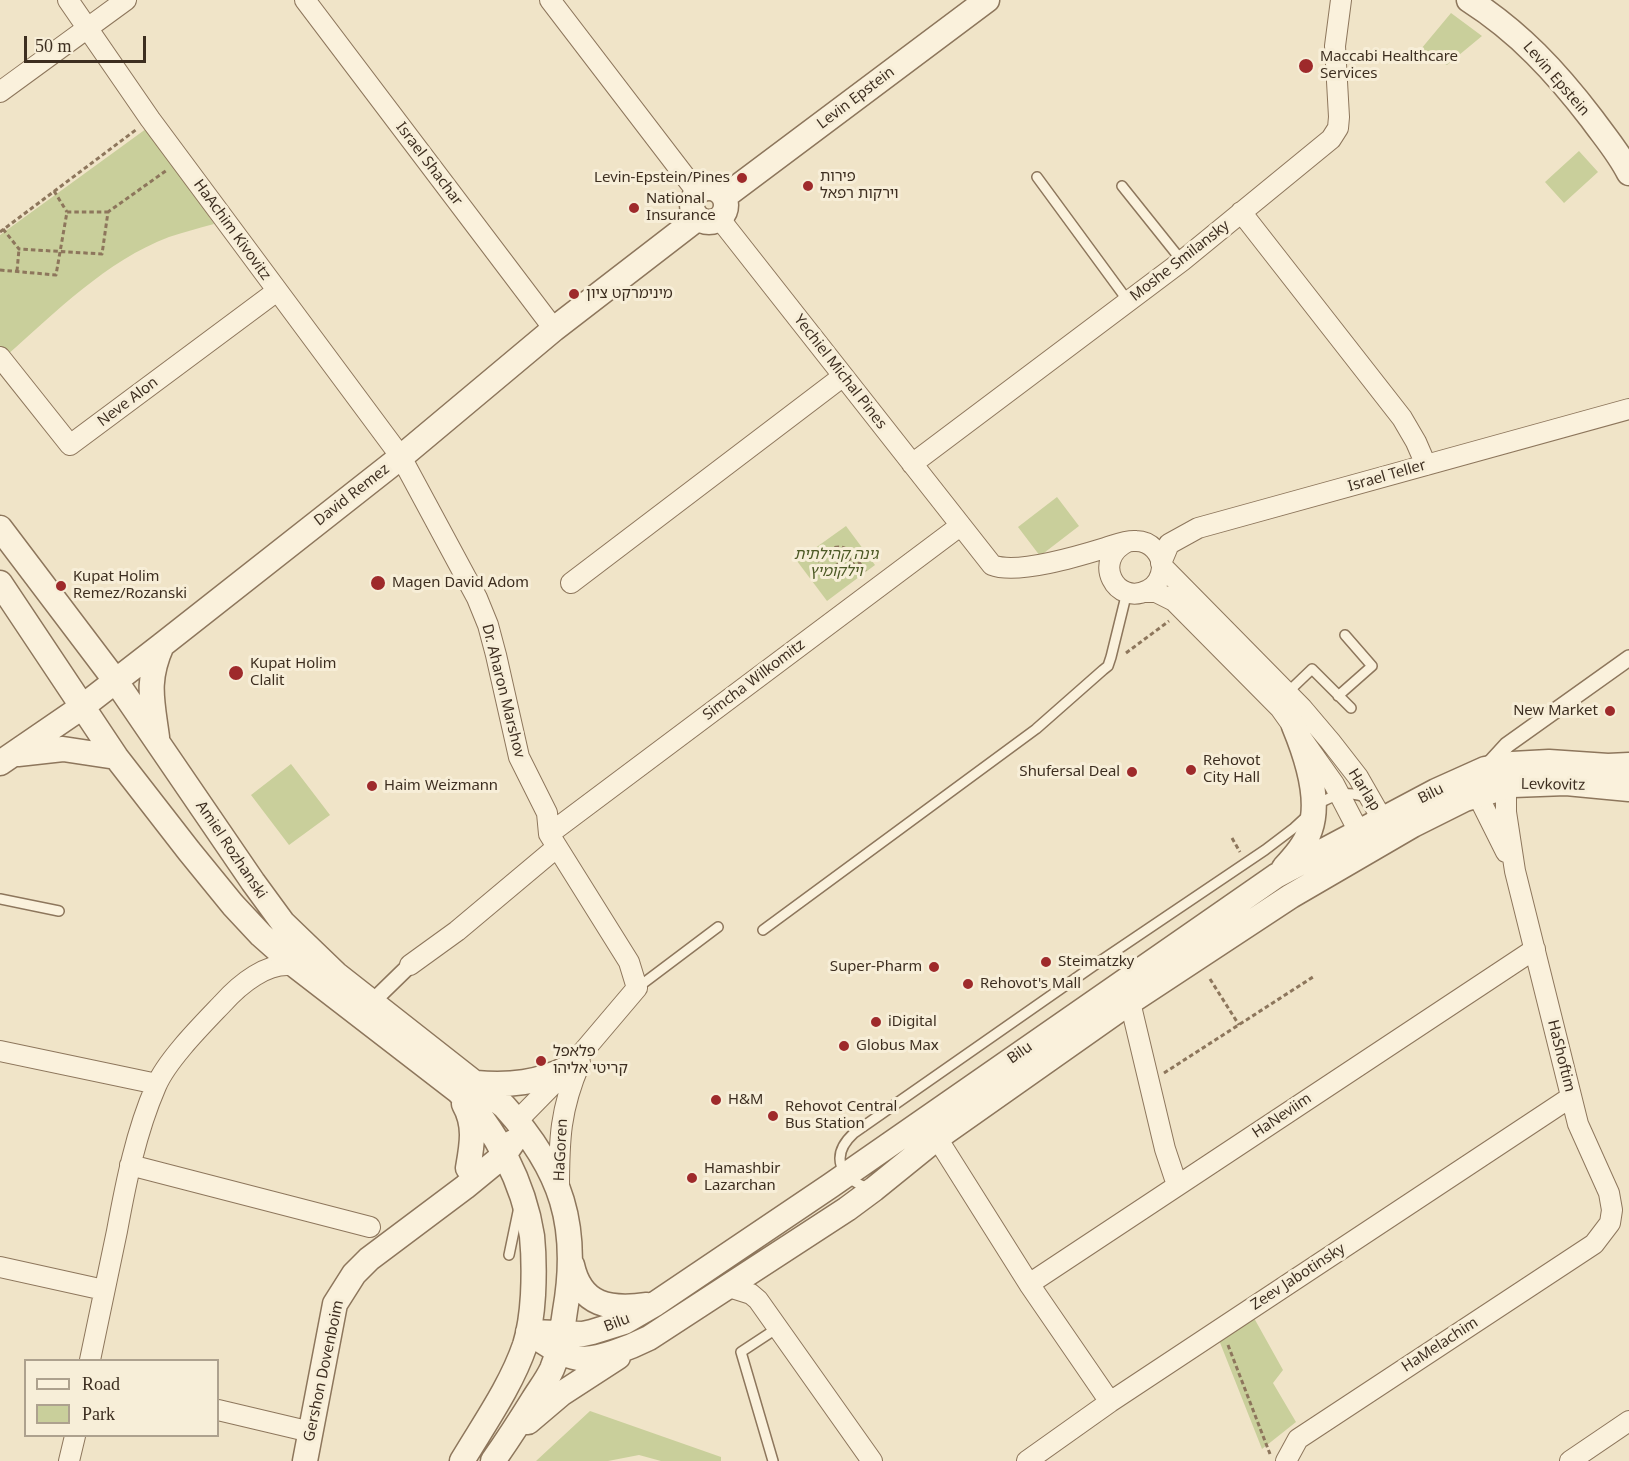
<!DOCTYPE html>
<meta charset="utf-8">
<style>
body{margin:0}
#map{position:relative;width:1629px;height:1461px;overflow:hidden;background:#f0e4c8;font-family:Georgia,serif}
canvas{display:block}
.legend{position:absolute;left:24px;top:1359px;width:195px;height:78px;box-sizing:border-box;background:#f7eed8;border:2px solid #ada18e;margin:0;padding:8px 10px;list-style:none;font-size:18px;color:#3d2e20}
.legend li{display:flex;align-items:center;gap:12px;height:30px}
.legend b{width:30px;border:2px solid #ada18e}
.scale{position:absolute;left:24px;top:36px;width:122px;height:27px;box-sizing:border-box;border:3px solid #3d2e20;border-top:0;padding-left:8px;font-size:18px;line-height:21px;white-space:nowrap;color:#3d2e20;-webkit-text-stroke:4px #f7eed8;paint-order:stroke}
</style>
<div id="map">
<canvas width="1629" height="1461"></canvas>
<ul class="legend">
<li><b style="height:8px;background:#faf1dc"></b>Road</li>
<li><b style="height:16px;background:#c9cf9b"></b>Park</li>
</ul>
<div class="scale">50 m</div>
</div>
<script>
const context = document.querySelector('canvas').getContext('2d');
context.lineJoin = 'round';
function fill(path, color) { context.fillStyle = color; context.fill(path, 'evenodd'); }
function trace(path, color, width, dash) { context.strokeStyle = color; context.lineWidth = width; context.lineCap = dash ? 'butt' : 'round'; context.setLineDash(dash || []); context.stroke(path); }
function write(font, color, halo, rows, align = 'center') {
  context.font = font + ' Georgia,"Noto Sans Hebrew",serif'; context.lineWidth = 6; context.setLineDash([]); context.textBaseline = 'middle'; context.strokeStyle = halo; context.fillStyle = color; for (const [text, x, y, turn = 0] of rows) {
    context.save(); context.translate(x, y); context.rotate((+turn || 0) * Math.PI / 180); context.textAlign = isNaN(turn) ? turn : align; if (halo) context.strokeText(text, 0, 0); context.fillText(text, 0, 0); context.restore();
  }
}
fill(new Path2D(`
 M1451 13 1482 36 1447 65 1421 49Z
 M150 126 214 224C199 228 184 232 169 237 106 261 56 312 6 356L0 348V235Z
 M1579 151 1598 172 1564 203 1545 182Z
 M1057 497 1079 526 1040 556 1018 527Z
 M846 526 875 565 827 601 797 561Z
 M291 764 330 815 289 845 251 795Z
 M1249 1309 1283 1370 1273 1383 1296 1422 1262 1449 1217 1335Z
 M590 1411 721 1457V1461H661L639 1455 608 1461H536Z`), '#c9cf9b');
const service = new Path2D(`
 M1037 177 1128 301
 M1122 186 1182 261
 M1287 693 1312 669 1351 708
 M1338 696 1372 666 1345 635
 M1316 806C1332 794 1349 790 1368 798
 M0 899 59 911
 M763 930 1036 729 1103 670 1108 666 1111 657 1127 592
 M637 988 718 927
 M869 1188C840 1179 829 1156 854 1133L1099 962 1265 850 1294 828 1307 816
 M509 1255 519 1207
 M773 1461 741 1352 779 1327`);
const pedestrian = new Path2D(`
 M1485 769 1507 745 1629 658
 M372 1002 410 965`);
const minor = new Path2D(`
 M68 0 150 119 401 457 477 598 488 625 496 655 519 757 547 813 549 834 629 962 637 988 570 1067 517 1121
 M305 0 554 329
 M550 0 697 192
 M0 92 126 0
 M1241 212 1402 418 1416 442 1426 465
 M719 218 992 565C1017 575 1079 556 1105 548 1115 545 1126 540 1136 541 1151 541 1162 554 1162 568 1161 578 1156 586 1148 590 1116 607 1091 560 1127 542
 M0 357 70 445 277 291
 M912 464 1182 261 1331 139 1338 128 1339 117 1335 46 1341 0
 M1161 563 1169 544 1198 528 1629 409
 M571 583 842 377
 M1146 592H1156L1174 601 1280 708 1334 784 1359 832 1380 844 1382 819 1358 777 1330 741 1302 708 1162 566
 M1477 783V794L1506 852
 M549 834 960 526
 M410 965 457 931 556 848
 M1130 1002 1165 1149 1177 1185
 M0 1051 157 1084
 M937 1138 1029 1284 1110 1402
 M130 1165 370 1227
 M559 1189C559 1140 560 1109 580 1063
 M0 1267 104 1290
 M1029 1284 1535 949
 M729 1287 751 1294 758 1300 872 1461
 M90 1360C99 1317 108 1274 117 1231 126 1182 136 1132 156 1086 167 1060 202 1025 222 1004 239 985 268 960 296 966
 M218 1410 311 1432
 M69 1461 75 1436
 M1027 1461 1110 1402 1571 1097
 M1286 1461 1298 1439 1594 1244 1610 1223 1612 1210 1609 1193 1578 1124 1515 871 1506 812V787
 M1570 1461 1629 1421`);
const tertiary = new Path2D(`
 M1469 0C1519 32 1556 72 1592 119 1605 137 1619 153 1629 173
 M692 205a17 17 0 1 1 34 0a17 17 0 1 1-34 0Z
 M724 197 987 0
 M0 528 115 680 253 882 283 923 336 974 504 1106C562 1170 580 1226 565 1311 562 1331 560 1350 552 1369 547 1380 539 1390 533 1400 520 1421 507 1441 493 1461
 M0 583 116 757 189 851 233 905 261 935 296 966 458 1091C496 1128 524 1184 532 1236 534 1256 534 1275 533 1295 532 1312 530 1329 525 1345 511 1386 484 1424 462 1461
 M157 737C152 700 146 681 162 645
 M18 754 63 749 116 757
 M0 763 82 707 162 645 401 457 554 329 698 218
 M1284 868C1294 857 1305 845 1310 830 1321 799 1306 755 1294 726
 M476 1083C509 1086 539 1083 570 1067
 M464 1104C476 1125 472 1145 468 1168
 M572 1265C581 1306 610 1310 647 1305
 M528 1332C543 1341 560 1355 578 1358 596 1362 633 1346 649 1338L847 1209 874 1189 937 1138 1130 1002 1291 896 1413 825 1465 799 1513 785 1566 783 1629 789
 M531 1332 583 1334 592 1332 624 1322 655 1304 830 1186 1276 876 1436 791 1485 769 1512 764 1549 762 1608 766 1629 765
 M528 1422 561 1394 618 1357
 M305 1461 335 1304 354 1274 369 1259 465 1187 504 1155 513 1142`);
trace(service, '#8d765c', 12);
trace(pedestrian, '#8d765c', 18);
trace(minor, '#8d765c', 22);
trace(tertiary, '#8d765c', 27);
trace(new Path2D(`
 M54 191 67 212
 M3 229 19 249 102 254 108 212 167 170
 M0 232 137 129
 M0 270 56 275 67 212H108
 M17 271 19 249
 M811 549 817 557C845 536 851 551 867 574
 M817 558 823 567H833L849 558 863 577
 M1126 653 1169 621
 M1232 838 1240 852
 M1210 979 1239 1025
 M1164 1073 1313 977
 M1228 1345 1270 1454`), '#8d765c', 3, [4.5, 3]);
trace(service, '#faf1dc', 9);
trace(pedestrian, '#faf1dc', 15);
trace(minor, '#faf1dc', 20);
trace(tertiary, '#faf1dc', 24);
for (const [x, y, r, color] of [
 [1306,66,8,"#9e2a2b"],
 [742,178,6,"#9e2a2b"],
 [808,186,6,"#9e2a2b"],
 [634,208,6,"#9e2a2b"],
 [574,294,6,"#9e2a2b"],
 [378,583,8,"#9e2a2b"],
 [61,586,6,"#9e2a2b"],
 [236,673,8,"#9e2a2b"],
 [1610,711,6,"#9e2a2b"],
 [1191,770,6,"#9e2a2b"],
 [1132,772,6,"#9e2a2b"],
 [372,786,6,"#9e2a2b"],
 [1046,962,6,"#9e2a2b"],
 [934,967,6,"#9e2a2b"],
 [968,984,6,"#9e2a2b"],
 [876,1022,6,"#9e2a2b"],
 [844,1046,6,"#9e2a2b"],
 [541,1061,6,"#9e2a2b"],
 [716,1100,6,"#9e2a2b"],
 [773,1116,6,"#9e2a2b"],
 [692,1178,6,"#9e2a2b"]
]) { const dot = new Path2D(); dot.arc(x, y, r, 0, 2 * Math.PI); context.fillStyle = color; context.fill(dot); trace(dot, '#f7eed8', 2); }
write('15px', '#3d2e20', '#f7eed8', [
 ["Maccabi Healthcare",1320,57],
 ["Services",1320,74],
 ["פירות",820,177],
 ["וירקות רפאל",820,194],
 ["Levin-Epstein/Pines",730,178,"right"],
 ["National",646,199],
 ["Insurance",646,216],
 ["מינימרקט ציון",586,294],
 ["Kupat Holim",73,577],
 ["Remez/Rozanski",73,594],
 ["Magen David Adom",392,583],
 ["Kupat Holim",250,664],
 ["Clalit",250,681],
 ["New Market",1598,711,"right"],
 ["Rehovot",1203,761],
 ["City Hall",1203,778],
 ["Shufersal Deal",1120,772,"right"],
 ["Haim Weizmann",384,786],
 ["Steimatzky",1058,962],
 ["Super-Pharm",922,967,"right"],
 ["Rehovot's Mall",980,984],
 ["iDigital",888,1022],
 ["Globus Max",856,1046],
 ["פלאפל",553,1052],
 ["קריטי אליהו",553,1069],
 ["H&M",728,1100],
 ["Rehovot Central",785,1107],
 ["Bus Station",785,1124],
 ["Hamashbir",704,1169],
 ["Lazarchan",704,1186]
], 'left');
write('15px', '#3d2e20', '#f7eed8', [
 ["Levin Epstein",1556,79,49],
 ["Levin Epstein",856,98,-37],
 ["Israel Shachar",429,164,53],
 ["HaAchim Kivovitz",232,230,54],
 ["Moshe Smilansky",1180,261,-38],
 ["Yechiel Michal Pines",840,372,52],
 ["Neve Alon",128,402,-37],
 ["Israel Teller",1387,476,-16],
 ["David Remez",352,495,-38],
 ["Simcha Wilkomitz",754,680,-37],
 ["Dr. Aharon Marshov",503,691,76],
 ["Levkovitz",1553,785,1],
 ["Harlap",1364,790,58],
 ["Bilu",1431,794,-27],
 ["Amiel Rozhanski",231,850,56],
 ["Bilu",1020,1053,-35],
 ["HaShoftim",1561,1056,76],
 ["HaNeviim",1282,1116,-34],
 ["HaGoren",561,1150,-87],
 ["Zeev Jabotinsky",1298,1277,-33],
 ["Bilu",617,1323,-21],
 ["HaMelachim",1440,1345,-33],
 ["Gershon Dovenboim",324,1371,-78]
]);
write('italic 15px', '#4d5a26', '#f7eed8', [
 ["גינה קהילתית",836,555],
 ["וילקומיץ",836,572]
]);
</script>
